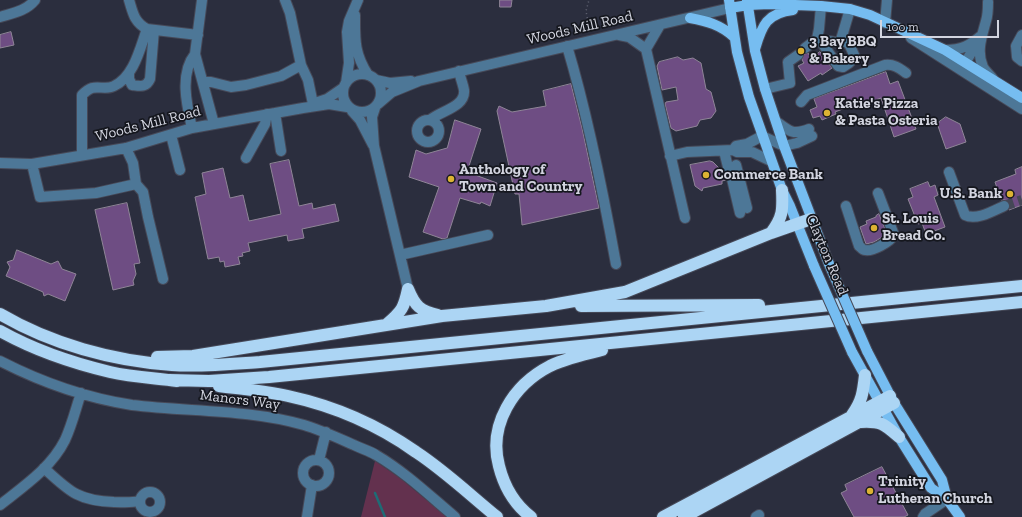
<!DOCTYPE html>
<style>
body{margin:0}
#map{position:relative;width:1022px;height:517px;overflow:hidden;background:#2b2e3e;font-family:"Zilla Slab",serif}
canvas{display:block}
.scale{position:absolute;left:880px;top:20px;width:119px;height:18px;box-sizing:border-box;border:2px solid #d3d5e0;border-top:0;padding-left:5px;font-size:12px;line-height:14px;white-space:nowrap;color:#d3d5e0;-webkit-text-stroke:3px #15171e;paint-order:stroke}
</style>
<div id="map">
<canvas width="1022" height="517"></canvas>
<div class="scale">100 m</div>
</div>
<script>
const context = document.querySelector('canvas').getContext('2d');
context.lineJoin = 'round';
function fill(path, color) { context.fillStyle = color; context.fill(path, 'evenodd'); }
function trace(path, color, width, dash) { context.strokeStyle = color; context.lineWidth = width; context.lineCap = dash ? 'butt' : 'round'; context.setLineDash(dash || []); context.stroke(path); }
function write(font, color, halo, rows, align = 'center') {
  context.font = font + ' "Zilla Slab",serif'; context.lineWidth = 3.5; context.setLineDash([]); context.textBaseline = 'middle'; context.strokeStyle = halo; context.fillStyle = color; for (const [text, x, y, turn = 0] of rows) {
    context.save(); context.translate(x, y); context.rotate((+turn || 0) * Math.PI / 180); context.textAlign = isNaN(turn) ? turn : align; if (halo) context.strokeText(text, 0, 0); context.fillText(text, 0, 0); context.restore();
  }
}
fill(new Path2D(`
 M375 461 400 478 447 517H361Z`), '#63314e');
trace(new Path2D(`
 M375 493 385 517`), '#1e6c76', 2.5);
const building = new Path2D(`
 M500 0H512L511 7H500Z
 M11 32 14 45 0 48V35Z
 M820 52 832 68 822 75 821 73 808 81 798 66 804 63 802 60 804 54 808 53 811 58Z
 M678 57 683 60 693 58 701 63 706 89 711 92 716 111 711 118 700 120 697 126 676 131 671 128 665 104 666 102 678 100 676 87 662 90 657 66 659 62Z
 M886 72 890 84 898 81 916 129 894 137 881 98 862 105 861 102 835 112 836 114 822 120 820 116 813 118 810 110 817 107 814 99Z
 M571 84 582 128 599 208 522 225 519 194H515L497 111 499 106 512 112 546 106 543 91Z
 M946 117 960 124 966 142 946 149 938 126 939 122Z
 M455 120 481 129 467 172 497 183 490 206 481 202 480 204 460 198 447 238 443 239 423 232 439 187 409 177 416 150 426 154 447 148Z
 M289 160 299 206 312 203 313 209 335 204 339 221 302 229 304 238 288 241 287 235 248 243 250 251 242 253 243 256 238 257 240 264 225 267 224 261 220 262 219 257 208 259 195 197 206 194 202 173 223 168 230 198 243 195 249 221 281 214 270 164Z
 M710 161 713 162 719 168 720 173 723 172 726 177V180L722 181V184L703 188 702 191 695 186 690 165Z
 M1022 167V205L1009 210 1010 207V203L1005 200H1001L995 182 1016 174 1015 170Z
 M928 182 930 187 935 185 938 195 934 197 945 227 926 234 922 223 918 224 908 199 913 197 910 189Z
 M127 203 140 263 134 264 136 274 133 281 134 285 113 290 95 210Z
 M879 214 887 234 874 242 866 244 860 227 867 224 866 221 876 217V216Z
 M17 250 51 264 58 261 62 269 76 274 65 301 48 294 44 296 43 292 6 276 10 267 7 262 13 260Z
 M882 467 908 515 904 517H854L841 493 847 490 845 485Z`);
fill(building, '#6e4d83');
trace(building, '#8f8597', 1);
trace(new Path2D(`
 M1004 206 1022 200`), '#444756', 10, [10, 5]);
const minor = new Path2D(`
 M129 0C133 13 134 22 147 29L198 35
 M202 0 195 54 214 124
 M988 2C988 8 988 15 986 21 982 36 976 51 983 67 985 71 990 75 993 79
 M355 15C355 40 354 53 368 75
 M0 17C13 13 26 11 35 0
 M885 23 887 0
 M619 35 629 37 646 49 685 218
 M1022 35 1016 46 1017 57 1022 61
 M911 38 1022 109
 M817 39 840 43 850 9
 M820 40 838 66 843 67 849 63 855 57 850 46 842 36
 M567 46C588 116 603 192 616 264
 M805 48 817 39 819 29 821 6
 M646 49 660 25
 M945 50C962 50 969 46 982 35
 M301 65 308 80 313 104
 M961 70 978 41
 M129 73V79L132 85C140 86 146 88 150 79L154 30
 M343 93a19 19 0 1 1 38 0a19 19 0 1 1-38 0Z
 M376 80 390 83 411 81
 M203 82H211L231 87 246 85 281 76 301 65 290 13 285 0
 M346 83 349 63 347 32 349 21 358 0
 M765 89 790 83 788 62 798 55
 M318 102 327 99 343 88
 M801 102 807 95 885 65C894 64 899 68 906 73
 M378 104 392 92 419 81 730 8
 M375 108 372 117 374 146 408 289
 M352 111 360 120 373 145
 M275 113 281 151
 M417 131a11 11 0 1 1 22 0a11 11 0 1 1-22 0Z
 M430 120C440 111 466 107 464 90 463 84 460 77 459 71
 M777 122C790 132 793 135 809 129
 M192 128C187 106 179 74 195 54
 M171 135 180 170
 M733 150 736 146 747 144 762 136 784 146 797 143 812 136
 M724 151 729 171
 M82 155V95C84 93 89 89 92 88 99 86 107 90 114 86 134 77 140 48 147 29
 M670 156 687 152 733 150 737 152H752L771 161
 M246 158 265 124 267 114
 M0 163 32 164 126 148 192 128 303 108 329 104 347 107
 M32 164 40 197 96 193 136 184 133 163 126 148
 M736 165 747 208
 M949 172 965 215C976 221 993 211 1004 206
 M732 179 740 213
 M136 184 143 192 148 217 163 279
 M846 206 859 246C861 247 862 250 865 250 872 252 890 242 894 235L878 193
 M400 255 488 235
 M0 361C41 382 86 398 132 405 189 412 248 409 304 425 321 430 338 438 354 445 362 449 370 451 376 455 405 472 430 496 455 517
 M303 473a13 13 0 1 1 26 0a13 13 0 1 1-26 0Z
 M319 460 326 432
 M44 468C69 491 78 501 114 502 123 502 131 503 139 501
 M140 502a10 10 0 1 1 20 0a10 10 0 1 1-20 0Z
 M0 505C24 486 51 468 65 440 72 425 76 408 81 393
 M307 517 312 485
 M756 517 759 515
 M923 517 925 514 947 499`);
const major = new Path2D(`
 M729 0 737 52 749 97 782 190 790 206 814 266
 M747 0 755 51 765 89 784 146 829 264
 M730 8 748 5 769 4 821 6 850 9 870 15 945 50 1022 98
 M690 18C707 21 721 25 734 37
 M755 49C762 25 767 13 793 10
 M867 351 894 403 942 480 947 499
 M852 352 899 437 931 488 947 499 960 517`);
const highway = new Path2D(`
 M771 233C783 217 783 210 782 190
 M408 289C415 306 420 311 438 315
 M581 306 759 305
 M0 314C51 344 113 361 172 365 201 367 231 364 260 362L1022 286
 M387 324C402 311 404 308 408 289
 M0 331C34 350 72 363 110 372 132 377 154 378 177 381
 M157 357 193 356 442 316 546 306 625 292 771 233 811 219
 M169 380 209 381 269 377 1022 302
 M219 386C242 389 265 391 288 396 334 406 378 425 416 452 445 471 470 495 497 517
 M852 415C862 401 863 393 865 375
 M861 422C882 421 884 424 899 437
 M531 517C514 504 504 486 499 466 488 425 513 385 550 366 567 358 585 354 602 350
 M663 517 890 396
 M684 517 894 403`);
trace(minor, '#464958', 12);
trace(major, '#464958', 12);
trace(highway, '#464958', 14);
trace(new Path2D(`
 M588 22 586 11 589 0`), '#616372', 1.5, [1, 3]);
trace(minor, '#4d7797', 10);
trace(major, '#76bdf1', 10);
trace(highway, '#acd5f4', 12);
const majorBridge = new Path2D(`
 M829 264 867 351
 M814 266 852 352`);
trace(majorBridge, '#464958', 12, []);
trace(majorBridge, '#76bdf1', 10);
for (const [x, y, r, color] of [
 [801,51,4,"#dcb233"],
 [827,113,4,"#dcb233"],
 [706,175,4,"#dcb233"],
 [451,179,4,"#dcb233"],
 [1010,194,4,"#dcb233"],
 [874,228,4,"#dcb233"],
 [870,491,4,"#dcb233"]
]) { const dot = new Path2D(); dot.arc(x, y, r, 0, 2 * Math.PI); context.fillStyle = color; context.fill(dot); trace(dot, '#15171e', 1.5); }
write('15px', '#d3d5e0', '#15171e', [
 ["Woods Mill Road",580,28,-13],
 ["Woods Mill Road",148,124,-14],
 ["Clayton Road",827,255,67],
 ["Manors Way",240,400,7]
]);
write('bold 15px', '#d3d5e0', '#15171e', [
 ["3 Bay BBQ",809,42],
 ["& Bakery",809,59],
 ["Katie's Pizza",835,104],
 ["& Pasta Osteria",835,121],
 ["Anthology of",459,170],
 ["Town and Country",459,187],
 ["Commerce Bank",714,175],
 ["U.S. Bank",1002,194,"right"],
 ["St. Louis",882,219],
 ["Bread Co.",882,236],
 ["Trinity",878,482],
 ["Lutheran Church",878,499]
], 'left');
</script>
